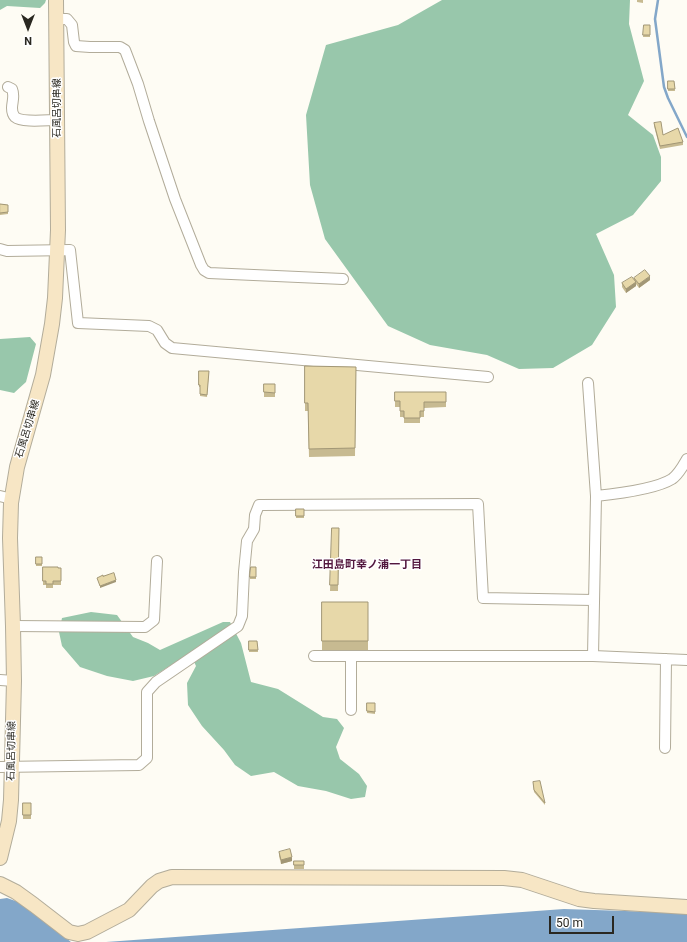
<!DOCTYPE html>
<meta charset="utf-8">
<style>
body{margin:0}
#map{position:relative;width:687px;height:942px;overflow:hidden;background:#fefcf4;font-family:Roboto,sans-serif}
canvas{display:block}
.north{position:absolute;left:8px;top:8px;width:40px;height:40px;-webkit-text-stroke:3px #fff;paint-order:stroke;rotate:180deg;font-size:11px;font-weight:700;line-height:16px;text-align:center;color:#2a2821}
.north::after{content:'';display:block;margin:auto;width:14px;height:18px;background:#2a2821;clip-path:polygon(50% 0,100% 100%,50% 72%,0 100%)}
.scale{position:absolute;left:549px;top:916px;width:65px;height:18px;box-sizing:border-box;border:2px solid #2a2821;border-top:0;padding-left:5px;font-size:12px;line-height:14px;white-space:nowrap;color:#2a2821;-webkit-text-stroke:3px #fff;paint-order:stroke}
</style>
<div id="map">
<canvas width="687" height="942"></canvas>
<div class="north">N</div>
<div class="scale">50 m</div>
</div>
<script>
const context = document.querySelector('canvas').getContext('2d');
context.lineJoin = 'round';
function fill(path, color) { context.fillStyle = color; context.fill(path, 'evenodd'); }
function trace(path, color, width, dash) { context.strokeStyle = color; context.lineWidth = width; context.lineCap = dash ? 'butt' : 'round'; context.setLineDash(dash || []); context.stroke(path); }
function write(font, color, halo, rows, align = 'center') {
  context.font = font + ' Roboto,"Noto Sans JP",sans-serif'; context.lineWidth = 3; context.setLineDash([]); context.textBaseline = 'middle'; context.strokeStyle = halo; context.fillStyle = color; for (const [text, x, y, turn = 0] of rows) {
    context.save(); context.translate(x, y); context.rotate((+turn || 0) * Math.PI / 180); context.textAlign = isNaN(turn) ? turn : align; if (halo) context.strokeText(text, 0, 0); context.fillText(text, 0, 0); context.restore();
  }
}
fill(new Path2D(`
 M0 0H46L45 3 40 8 7 6 0 10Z
 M442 0H630L629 24 644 81 628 115 653 135 661 157V181L633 215 596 234 614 275 616 307 592 345 553 368 519 369 487 355 430 345 388 326 325 239 310 185 306 115 326 45 398 25Z
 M30 337 36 344 26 382 14 393 0 390V339Z
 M91 612 117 615 133 637 148 643 160 650 223 622H230L241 643 251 682 278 689 323 717 337 719 344 728 336 747 340 759 359 774 367 786 365 797 351 799 326 791 298 786 274 772 251 776 235 765 224 750 202 726 188 705 187 683 196 666 190 653 154 676 133 681 107 676 80 667 62 646 59 632 62 618Z`), '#98c7ab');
fill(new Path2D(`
 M7 898 24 904 71 942H0V899Z
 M564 909 687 913V942H106Z`), '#83a7c9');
trace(new Path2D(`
 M658 0 655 19 664 87 668 98 687 137`), '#83a7c9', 2.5);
const street = new Path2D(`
 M56 19H67L72 25 74 42 76 46 90 47H120L125 50 138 84 149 121 175 199 201 265 204 270 209 273 343 279
 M8 87 12 89C15 96 12 102 12 108 12 111 13 115 15 117 22 123 47 120 57 120
 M0 249 7 251 70 250 78 323 149 326 157 330 165 343 172 348 488 377
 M588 383 596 496 593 656
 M0 496 12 499
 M596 496C615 494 656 489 672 479 679 474 683 466 687 459
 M13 626 145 627 154 620 157 561
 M314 656H593L687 660
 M0 680 14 681
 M351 710V656
 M665 748 666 659
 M0 767 139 765 147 758V692L156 682 238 626 242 616 244 572 247 541 254 529 255 515 259 505 478 504 483 598 593 600`);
const secondary = new Path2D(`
 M0 858 9 821 11 800 14 681 13 626 10 538 11 503 17 467 43 375 52 324 55 298 58 230 56 0
 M0 884 16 892 34 905 69 932 78 934 87 932 129 910 152 886 159 881 172 877 504 878 522 880 579 899 594 901 687 907`);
trace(street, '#b2ac9a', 12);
trace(secondary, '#b2ac9a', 16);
trace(street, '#fff', 10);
trace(secondary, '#f7e6c5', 14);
fill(new Path2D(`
 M637 0H643V3L637 2Z
 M644 25H650V37H643Z
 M668 81H674L675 91H668Z
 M654 123 663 135 683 142V145L660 149 654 126Z
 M0 204 8 205V214L0 215Z
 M634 278 650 280 639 288 636 284V286L626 293 622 287V283L634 279Z
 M305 366 356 367 355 456 309 457 308 411H305Z
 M199 371H209L207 397 200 396V387H199Z
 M264 384H275V397H264Z
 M395 392H446V407L424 408V417H420V423H404V417H400V407H395Z
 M296 509H304V518H296Z
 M332 528H339L338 591H330Z
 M36 557H42V566H36Z
 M43 567 61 568V585H53V588H46V585H43Z
 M256 567V579H250V577Z
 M322 602H368V650H322Z
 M249 641H257L258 652H249Z
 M367 703H375V714L367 713Z
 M533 782 545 803V805L534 792Z
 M23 803H31V819H23Z
 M279 852 292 861 281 864 279 856Z
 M294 861H304V869H294Z`), '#c7ba91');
fill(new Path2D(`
 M650 276V280L639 288V284Z
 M636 282V286L626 293V289Z
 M116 580V582L100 588V586Z
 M292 857V861L281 864V860Z`), '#a29776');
const building = new Path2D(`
 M644 25H650V35H643Z
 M668 81H674L675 89H668Z
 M661 122 663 135 678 128 683 142 660 146 654 123Z
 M0 204 8 205V212L0 213Z
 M645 270 650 276 639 284 634 278Z
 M632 277 636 282 626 289 622 283Z
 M305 366 356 367 355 448 309 449 308 403H305Z
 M199 371H209L207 395 200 394V385H199Z
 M264 384H275V393L264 392Z
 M395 392H446V402H424V411H420V418H404V411H400V401H395Z
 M296 509H304V516H296Z
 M332 528H339L338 585H330Z
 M36 557H42V564H36Z
 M43 567H58V568H61V581H53V584H46V581H43Z
 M251 567H256V577H250Z
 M114 573 116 580 100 586 97 578 103 575V576Z
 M322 602H368V641H322Z
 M249 641H257L258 650H249Z
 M367 703H375V712L367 711Z
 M540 781 545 803 534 790 533 782Z
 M23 803H31V815H23Z
 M290 849 292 857 281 860 279 852Z
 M294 861H304V865H294Z`);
fill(building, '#e7d8a9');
trace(building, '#a29776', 1);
write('10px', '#2a2821', '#fff', [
 ["石風呂切串線",57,108,-90],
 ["石風呂切串線",28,429,-73],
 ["石風呂切串線",12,751,-89]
]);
write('bold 11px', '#52173e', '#fff', [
 ["江田島町幸ノ浦一丁目",367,565]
]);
</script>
